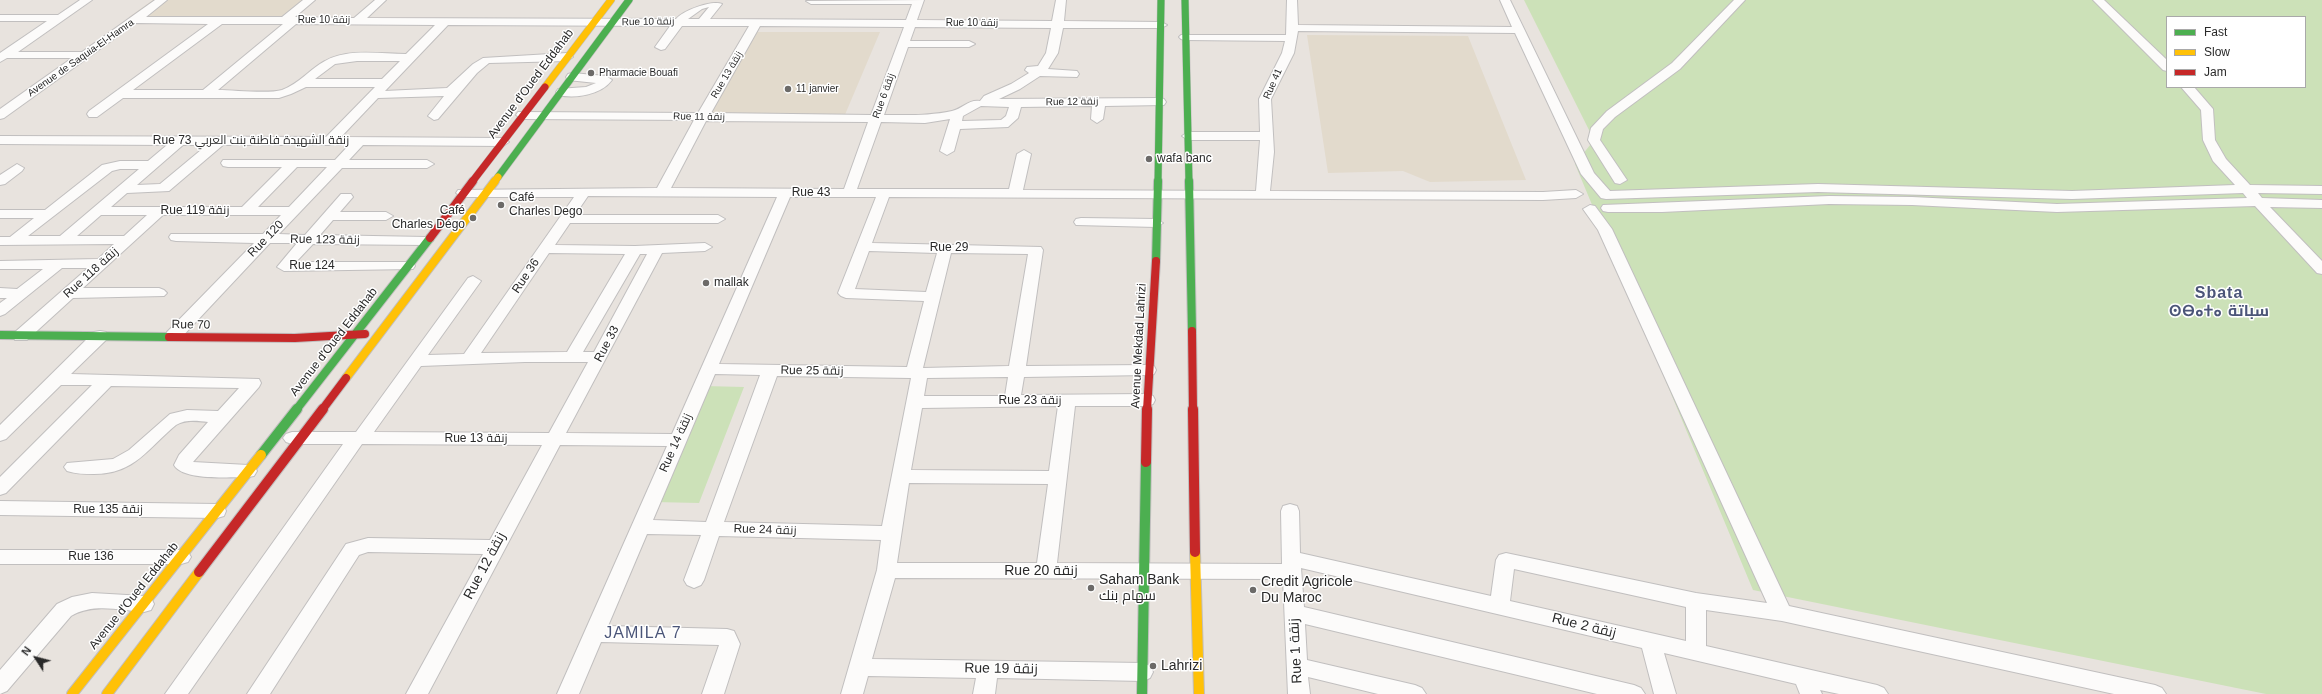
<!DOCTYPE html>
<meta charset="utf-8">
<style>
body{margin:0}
#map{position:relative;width:2322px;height:694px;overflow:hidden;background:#e8e3de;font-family:Arial,sans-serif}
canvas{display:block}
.legend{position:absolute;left:2166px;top:16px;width:140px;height:72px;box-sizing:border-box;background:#fff;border:1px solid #a9a9a9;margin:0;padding:5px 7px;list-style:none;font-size:12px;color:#292929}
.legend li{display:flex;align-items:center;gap:8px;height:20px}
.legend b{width:20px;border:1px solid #a9a9a9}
.north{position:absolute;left:16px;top:638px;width:40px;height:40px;-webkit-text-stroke:3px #fff;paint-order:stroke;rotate:306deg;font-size:11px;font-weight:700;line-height:16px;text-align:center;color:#292929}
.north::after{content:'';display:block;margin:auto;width:14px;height:18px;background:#292929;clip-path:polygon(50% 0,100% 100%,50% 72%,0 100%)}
</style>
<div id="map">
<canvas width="2322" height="694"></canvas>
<ul class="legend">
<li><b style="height:5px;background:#4caf50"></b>Fast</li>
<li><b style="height:5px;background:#ffc107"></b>Slow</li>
<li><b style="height:5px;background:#c62828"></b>Jam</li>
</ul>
<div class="north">N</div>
</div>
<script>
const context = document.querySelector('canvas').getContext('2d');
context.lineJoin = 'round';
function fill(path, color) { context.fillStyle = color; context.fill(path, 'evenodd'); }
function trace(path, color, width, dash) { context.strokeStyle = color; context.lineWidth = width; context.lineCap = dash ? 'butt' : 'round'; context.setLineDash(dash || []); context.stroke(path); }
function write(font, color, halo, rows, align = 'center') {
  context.font = font + ' Arial,Cairo,"Noto Sans Tifinagh",sans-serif'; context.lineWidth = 3; context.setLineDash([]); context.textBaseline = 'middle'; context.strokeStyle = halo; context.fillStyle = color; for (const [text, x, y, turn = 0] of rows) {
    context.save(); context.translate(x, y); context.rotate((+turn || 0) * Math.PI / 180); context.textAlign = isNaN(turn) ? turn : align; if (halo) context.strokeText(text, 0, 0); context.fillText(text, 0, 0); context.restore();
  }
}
fill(new Path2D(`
 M153 0H307L285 18 129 17Z
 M756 32H880L844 117H703Z
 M1307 35 1468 36 1526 180 1430 182 1403 171 1328 173Z`), '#e2dacc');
fill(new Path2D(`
 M1524 0H2322V694H2266L1753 590 1575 164 1594 140ZM2167 17H2305V87H2167Z
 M704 386 744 387 699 503 654 502Z`), '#cce1b8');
const street = new Path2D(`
 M80 0H92L18 52H82L155 0H167L146 17H282L303 0H315L295 17 354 18 375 0H386L367 18 676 19C684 10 712 0 722 4L710 19 906 20 912 4H811L806 1 924 0 917 20 1052 21 1056 0H1066L1064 21 1161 22 1167 25 1161 28H1063L1058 53 1048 69 1077 71 1079 74 1077 77 1040 76 1020 89 999 99 1160 98 1164 99 1166 102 1164 105 1105 106 1103 119 1097 123 1091 119 1092 106 1021 107 1018 118 1008 127 960 129 954 151 947 155 940 151 950 119 925 123 881 122 857 189H1009L1017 154 1024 150 1031 154 1023 190 1256 191 1260 140H1188L1182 136 1188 132H1260L1259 99 1282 53 1285 41 1185 40 1181 39 1179 37 1181 35H1286L1287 0H1297L1298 25 1512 27 1500 0H1510L1594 173 1610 191 1818 184 2072 191 2235 185 2213 161 2203 140 2201 110 2181 87H2194L2213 109 2215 140 2226 159 2250 185 2322 186V194L2258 193 2262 198 2322 200V208L2270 207 2322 261V274L2317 273 2255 206 2057 212 1912 205 1829 204 1662 212H1608L1603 211 1601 208 1603 205 1829 196 1912 197 2057 204 2247 198 2243 193 2072 199 1818 192 1606 199 1601 198 1581 174 1515 33 1298 31 1294 53 1271 99 1274 152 1270 191 1543 192 1576 190 1583 194 1576 198 1543 200 889 197 872 243 1041 247 1043 250 1026 366 1148 365 1154 366 1156 370 1154 374 1148 375 1024 377 1021 395 1147 394 1153 396 1155 400 1153 404 1147 406H1075L1057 563 1282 564 1281 511 1283 506 1290 504 1297 506 1299 511 1300 553 1491 596 1496 560 1499 555 1506 553 1696 593 1767 603 1598 230 1583 209 1590 205 1595 206 1612 229 1789 606 2155 685 2162 688 2166 694H2114L1782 621 1706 610V646L1877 685 1884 688 1888 694H1839L1820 690 1822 694H1800L1796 684 1664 653 1676 694H1654L1642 648 1301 568 1304 607 1634 685 1641 688 1645 694H1597L1305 624 1307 660 1415 685 1422 688 1426 694H1378L1308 677 1310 694H1288L1283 579 895 578 872 659 1143 663 1150 666 1153 672 1150 678 1143 681 997 678 995 694H973L976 678 868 676 863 694H841L877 570 881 540 719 536 704 580 701 585 694 588 687 585 684 580 701 535 647 534 608 626 727 629 734 631 740 644 724 694H702L719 645 601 642 579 694H557L667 446 560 445 428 694H406L483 554 368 552 359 555 270 694H247L346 544 368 538 490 540 542 445 362 444 188 694H165L343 444H292L286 442 283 438 286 434 292 432H356L468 278 473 276 481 281 428 355 464 354 574 197H463L456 193 458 190 657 188 694 120 522 119 516 115 518 112 698 113 749 26H682L665 49 661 50 655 47 670 26 448 25 385 91 447 88 473 64 483 58 567 53 573 57 567 61 489 63 477 73 438 119 434 120 428 116 444 96 378 98 341 137 503 138 509 142 503 146 363 145 349 160H427L434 164 427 168H342L279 234 305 235 341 194H351L353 197 340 212H386L393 216 386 220H333L320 235 426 237 433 241 426 245 313 244 296 262H408L413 263 415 266 413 269 284 271 277 267 297 243H270L179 340H167L165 336 167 332 254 243 176 241 171 240 169 237 171 234H263L281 215H163L83 288H159L164 290 167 293 164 296 73 298 27 340H15L13 336 15 332 88 268H62L5 314 0 316V303L7 298H0V288L17 289 43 269H0V261L98 259 114 244 0 245V237H10L34 218H0V210H45L102 165 120 161H148L167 145 0 144V136L326 137 375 87H306L291 94 279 98H123L97 117H89L87 114 89 111 208 24 136 23 4 118 0 119V109L72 58H7L0 62V53L47 21H0V15H58ZM709 7 699 19H688L702 9ZM222 24H283L203 90H133ZM296 24 435 25 406 54C381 54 348 48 325 61 310 69 299 84 282 90 268 94 233 90 218 90ZM760 26 904 27 871 115 711 113ZM915 27 1051 28 1046 53 1038 66 1027 67 1025 70 1029 73 1011 84 984 96 980 101C969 99 962 109 952 111 929 116 907 115 884 115L908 47H969L975 44 969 41H910ZM357 61H400L382 79H315L335 64ZM981 106 1009 107 1006 116 1001 120 962 121 963 116ZM706 121 868 122 844 189 671 188ZM183 145H207L160 184 137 185ZM223 145H349L335 160H223L221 163 223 166 228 167H282L242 207H111L127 193 169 191ZM297 167H327L289 207H258ZM120 169H139L60 236H28L112 171ZM588 196 777 197 672 434 566 433 662 253 705 251 712 247 705 243 635 246 555 245 570 223H718L725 219 718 215H575ZM790 197H876L838 293 841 296 846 298 924 301 907 367 719 364ZM101 215H147L124 236H77ZM869 251 937 253 926 292 855 289ZM549 253 625 254 567 352 481 353ZM951 253 1028 254 1009 366 923 368ZM640 254H647L594 352H583ZM525 362H588L549 433 374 432 421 366ZM715 374 760 375 706 522 653 520ZM777 376 911 378 882 526 724 522ZM1008 377 1005 396H924L927 378ZM1058 406 1049 471 911 470 922 408ZM909 483 1048 484 1037 563H897ZM1514 569 1686 607V641L1510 601Z
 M1734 0H1745L1680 69 1615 117 1603 129 1600 140 1627 180 1620 184 1615 183 1588 140 1591 128 1607 111 1672 63Z
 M2093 0H2104L2167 60V71L2163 70Z
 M572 73 606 76 612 80C601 95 575 99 558 95L556 92 558 89 586 87 596 83 568 80 566 77 568 74Z
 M17 164 24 168 22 171 5 184 0 185V175Z
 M1081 218 1156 219 1163 223 1156 227 1076 225 1074 222 1076 219Z
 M100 331 106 332 108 336 106 340 71 374 259 379 261 383 259 387 193 462 248 465 254 466 257 471 254 476 248 477C230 477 183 481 174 465L179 455 208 422C198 421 186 419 176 425 148 448 135 474 94 474 85 474 76 474 67 471L64 467 67 463 113 459 129 450 170 414 187 410 218 411 239 388 111 386 6 493 0 495V477L92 385H61L6 439 0 441V425L94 332Z
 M0 501 217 504 224 506 226 511 224 516 217 518 0 515Z
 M0 550H181L188 552 191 557 188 562 181 564H0Z
 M92 593 144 596 151 598 154 604 151 610 144 612C120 610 92 603 71 616L7 691 0 694V670L57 604 72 597Z`);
const fastFar2 = new Path2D(`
 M1185 0 1189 182
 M498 177 629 0
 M1158 182 1161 0`);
const fastFar1 = new Path2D(`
 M1189 181 1192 331
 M1156 261 1158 181
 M0 335 169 337
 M296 410 430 238`);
const fast = new Path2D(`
 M261 455 297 409
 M1142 694 1146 462`);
const slowFar2 = new Path2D(`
 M545 87 611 0
 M494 182 498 177`);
const slowFar1 = new Path2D(`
 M346 378 495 181`);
const slow = new Path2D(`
 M1195 552 1199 694
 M72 694 261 455
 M107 694 199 572`);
const jamFar2 = new Path2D(`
 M472 182 545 87`);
const jamFar1 = new Path2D(`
 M430 238 473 181
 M1192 331 1193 410
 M169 337 295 338 365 334
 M322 410 346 378
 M1147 410 1156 261`);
const jam = new Path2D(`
 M1193 409 1195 552
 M1146 462 1147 409
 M199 572 323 409`);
trace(street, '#c1bfbf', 2);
trace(fastFar2, '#c1bfbf', 8);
trace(fastFar1, '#c1bfbf', 10);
trace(fast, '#c1bfbf', 12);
trace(slowFar2, '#c1bfbf', 8);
trace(slowFar1, '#c1bfbf', 10);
trace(slow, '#c1bfbf', 12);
trace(jamFar2, '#c1bfbf', 8);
trace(jamFar1, '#c1bfbf', 10);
trace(jam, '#c1bfbf', 12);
fill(street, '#fcfbfa');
trace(fastFar2, '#4caf50', 7);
trace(fastFar1, '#4caf50', 8);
trace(fast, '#4caf50', 10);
trace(slowFar2, '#ffc107', 7);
trace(slowFar1, '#ffc107', 8);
trace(slow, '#ffc107', 10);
trace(jamFar2, '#c62828', 7);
trace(jamFar1, '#c62828', 8);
trace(jam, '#c62828', 10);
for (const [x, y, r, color] of [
 [591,73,4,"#6c6a68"],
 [788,89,4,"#6c6a68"],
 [1149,159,4,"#6c6a68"],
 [501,205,4,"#6c6a68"],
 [473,218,4,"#6c6a68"],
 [706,283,4,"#6c6a68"],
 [1091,588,4,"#6c6a68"],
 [1253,590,4,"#6c6a68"],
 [1153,666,4,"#6c6a68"]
]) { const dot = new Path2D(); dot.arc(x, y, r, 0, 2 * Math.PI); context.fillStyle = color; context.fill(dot); trace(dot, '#fff', 1.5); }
write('10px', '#292929', '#fff', [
 ["Rue 10 زنقة",324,20],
 ["Rue 10 زنقة",648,22,-1],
 ["Rue 10 زنقة",972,23],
 ["Avenue de Saquia-El-Hamra",81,58,-35],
 ["Rue 13 زنقة",727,75,-60],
 ["Rue 41",1273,84,-66],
 ["Rue 6 زنقة",884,96,-70],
 ["Rue 12 زنقة",1072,102,-1],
 ["Rue 11 زنقة",699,117,1]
]);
write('10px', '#292929', '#fff', [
 ["Pharmacie Bouafi",599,73],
 ["11 janvier",796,89]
], 'left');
write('12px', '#292929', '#fff', [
 ["Avenue d'Oued Eddahab",531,84,-53],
 ["Rue 73 زنقة الشهيدة فاطنة بنت العربي",251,141],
 ["Rue 43",811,193],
 ["Rue 119 زنقة",195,211],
 ["Rue 120",266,239,-46],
 ["Rue 123 زنقة",325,240,1],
 ["Rue 29",949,248],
 ["Rue 124",312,266],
 ["Rue 118 زنقة",91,273,-42],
 ["Rue 36",526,276,-56],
 ["Rue 70",191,325,1],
 ["Avenue d'Oued Eddahab",334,342,-52],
 ["Rue 33",607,344,-62],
 ["Avenue Mekdad Lahrizi",1139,346,-87],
 ["Rue 25 زنقة",812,371,1],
 ["Rue 23 زنقة",1030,401],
 ["Rue 13 زنقة",476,439],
 ["Rue 14 زنقة",676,443,-66],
 ["Rue 135 زنقة",108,510],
 ["Rue 24 زنقة",765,530,2],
 ["Rue 136",91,557],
 ["Avenue d'Oued Eddahab",134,596,-51]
]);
write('12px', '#292929', '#fff', [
 ["wafa banc",1157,159],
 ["Café",509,198],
 ["Charles Dego",509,212],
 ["Café",465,211,"right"],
 ["Charles Dégo",465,225,"right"],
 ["mallak",714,283]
], 'left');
write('14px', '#292929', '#fff', [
 ["Rue 12 زنقة",485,566,-62],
 ["Rue 20 زنقة",1041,571],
 ["Rue 2 زنقة",1584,626,14],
 ["Rue 1 زنقة",1296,651,-93],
 ["Rue 19 زنقة",1001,669,1]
]);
write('14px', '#292929', '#fff', [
 ["Saham Bank",1099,580],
 ["سهام بنك",1099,596],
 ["Credit Agricole",1261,582],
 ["Du Maroc",1261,598],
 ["Lahrizi",1161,666]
], 'left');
context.letterSpacing = '1px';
write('bold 16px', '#4b5578', '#fff', [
 ["Sbata",2219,294],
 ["ⵙⴱⴰⵜⴰ سباتة",2219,312]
]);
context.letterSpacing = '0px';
context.letterSpacing = '1px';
write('16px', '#4b5578', '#fff', [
 ["JAMILA 7",643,634]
]);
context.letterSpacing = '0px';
</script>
